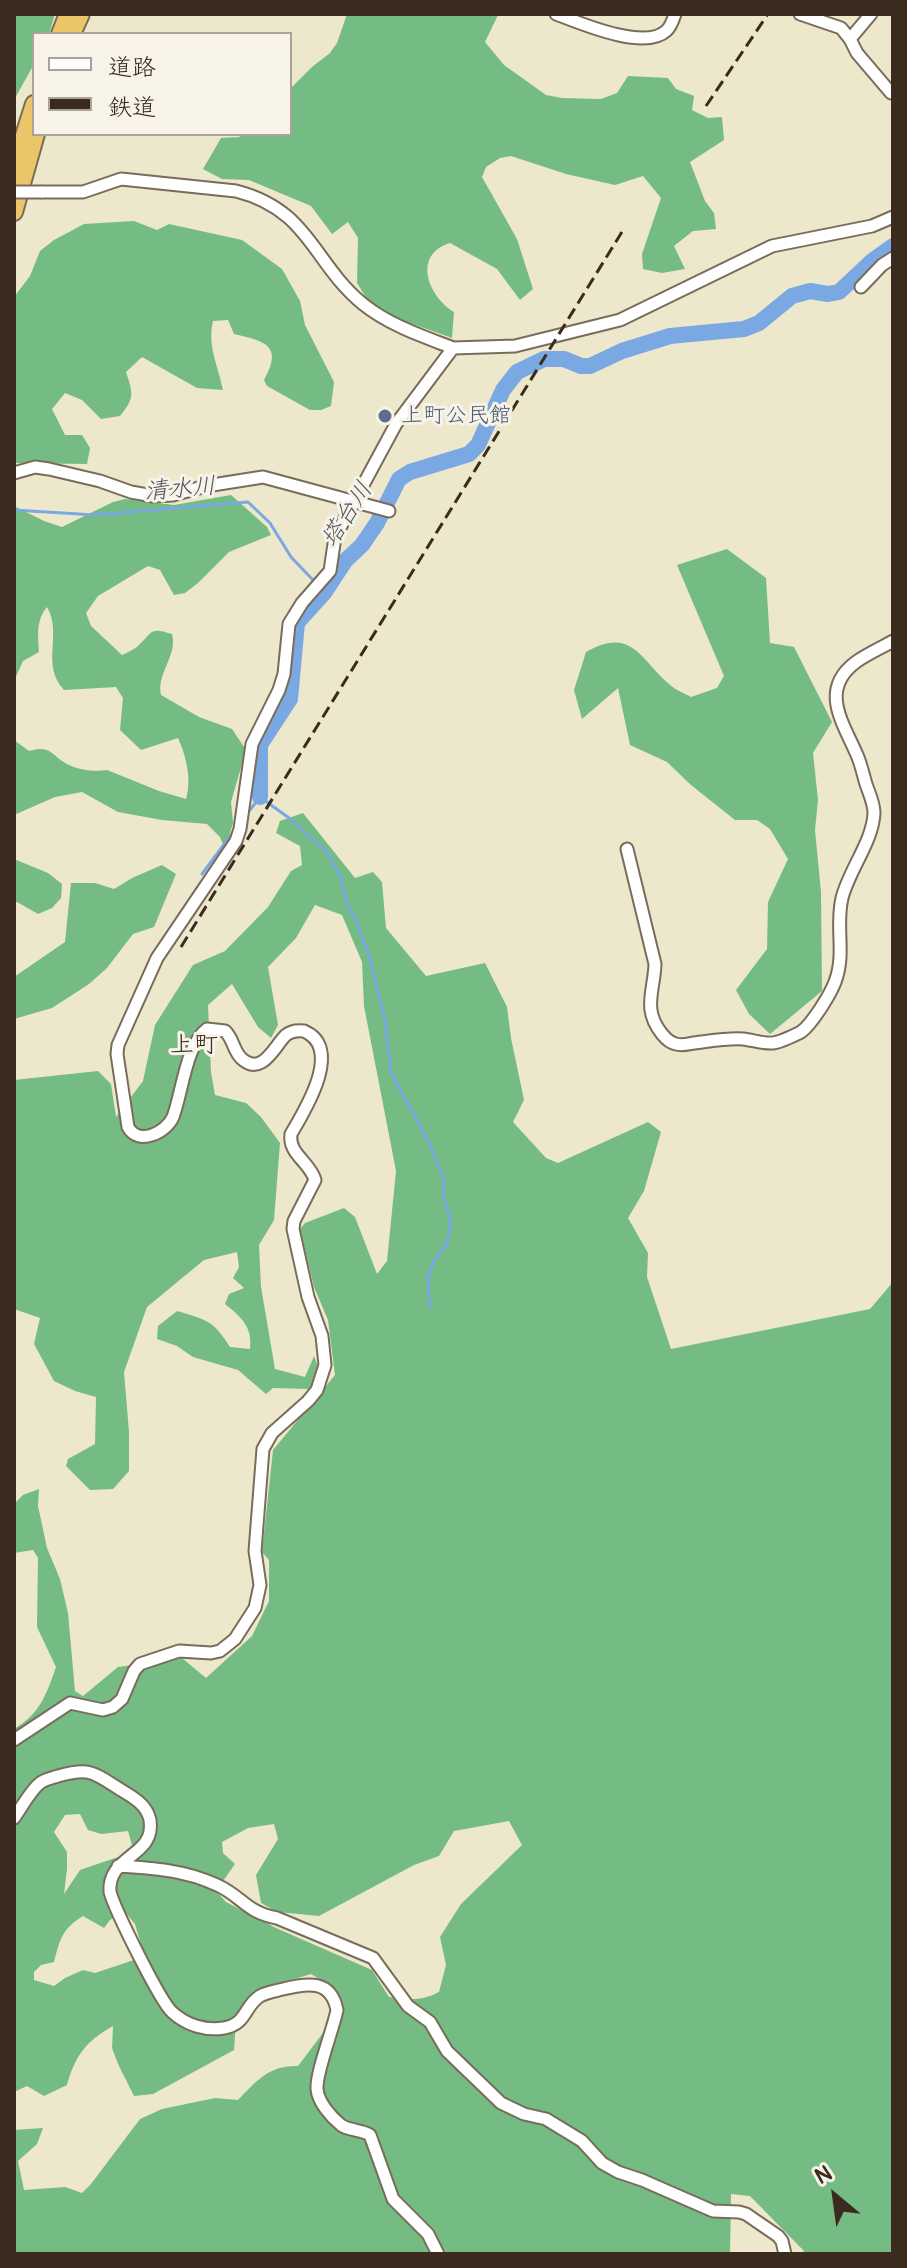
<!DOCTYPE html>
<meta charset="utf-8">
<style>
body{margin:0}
#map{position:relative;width:907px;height:2268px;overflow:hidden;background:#ede7cc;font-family:Pangolin,"Klee One",sans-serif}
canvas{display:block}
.frame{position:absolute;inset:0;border:16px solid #3b2a1e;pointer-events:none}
.legend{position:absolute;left:32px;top:32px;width:260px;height:104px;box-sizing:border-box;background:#f7f3e8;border:2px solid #aca397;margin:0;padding:10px 14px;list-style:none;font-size:24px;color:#3b2a1e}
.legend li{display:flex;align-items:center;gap:16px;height:40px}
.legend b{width:40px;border:2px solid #aca397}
.north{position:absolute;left:795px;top:2156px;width:80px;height:80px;-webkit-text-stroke:6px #f7f3e8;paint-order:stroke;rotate:331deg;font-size:22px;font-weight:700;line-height:32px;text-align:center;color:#3b2a1e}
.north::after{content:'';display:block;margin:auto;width:28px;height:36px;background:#3b2a1e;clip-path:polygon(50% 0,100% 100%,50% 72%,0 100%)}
</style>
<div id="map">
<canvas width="907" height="2268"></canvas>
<div class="frame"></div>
<ul class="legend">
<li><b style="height:10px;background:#fff"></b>道路</li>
<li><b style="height:10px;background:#3b2a1e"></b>鉄道</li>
</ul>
<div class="north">N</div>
</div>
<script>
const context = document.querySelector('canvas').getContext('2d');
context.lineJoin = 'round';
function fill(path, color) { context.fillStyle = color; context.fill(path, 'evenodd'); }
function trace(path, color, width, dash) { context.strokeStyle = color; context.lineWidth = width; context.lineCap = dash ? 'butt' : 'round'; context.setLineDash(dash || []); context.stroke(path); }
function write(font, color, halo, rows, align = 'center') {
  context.font = font + ' Pangolin,"Klee One",sans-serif'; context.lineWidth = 6; context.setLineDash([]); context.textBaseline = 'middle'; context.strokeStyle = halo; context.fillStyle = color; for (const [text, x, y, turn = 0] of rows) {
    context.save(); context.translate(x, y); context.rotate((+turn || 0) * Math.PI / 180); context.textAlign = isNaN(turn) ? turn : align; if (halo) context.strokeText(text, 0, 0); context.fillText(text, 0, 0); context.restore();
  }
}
fill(new Path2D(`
 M14 14H55L49 34H34V64L14 100Z
 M347 14H502L498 15 485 42 504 65 546 95 562 98 601 99 617 93 628 76 668 78 676 89 694 96 692 110 708 118 722 117 724 140 690 162 705 201 714 213 716 229 693 231 674 246 685 269 662 273 643 269 642 254 661 198 643 176 615 185 566 174 511 156 500 158 486 167 482 177 517 239 533 289 520 300 497 269 450 243C412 255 428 296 454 312L452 338 396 318 370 304 357 283 358 238 348 222 332 234 311 206 249 180 222 179 203 169 221 138 239 137 242 134H290V89L312 67 330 53 337 43Z
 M134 221 157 230 169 224 242 240 282 269 300 301 305 325 334 382 331 406 321 410H310L267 386 264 380C284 345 264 341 234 334L228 320 213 321C207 346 218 365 223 390L197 388 142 357 126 372C133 393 135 398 120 416L101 419 82 400 65 393 52 409 65 435H82L90 448 87 464 14 463V297L30 276 40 251 54 240 84 224Z
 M231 495 267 527 271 535 229 552 198 583 185 593 174 595 160 570 148 566 98 596 86 613 91 626 122 655C128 652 134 650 139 645 153 631 150 627 172 634 178 655 156 674 161 695L199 717 232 729 246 750 231 802 233 823 225 849 220 837 207 824 162 820 118 812 82 792 55 797 14 815V740L29 751C52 744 51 756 69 765 79 770 96 772 107 770L159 791 186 799C192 779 186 756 178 738L141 750 120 730 123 698 116 687 64 690C40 664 63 635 47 607 36 620 38 635 39 652L23 661 14 681V506L44 521 62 527 113 502 125 499 174 505Z
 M727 549 766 578 770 643 794 647 832 722 813 753 818 800 815 830 821 892 822 991 770 1034 749 1014 736 990 767 949 768 902 788 859 770 829 757 820H735L691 785 667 762 630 745 618 688 582 719 574 690 586 652C632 626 640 659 669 684 675 690 684 693 691 697L717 688 724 676 677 565Z
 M303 813 355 878 373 872 382 882 386 928 426 976 485 963 507 1007 511 1038 524 1100 513 1122 546 1158 558 1163 648 1122 661 1132 644 1191 628 1218 648 1253 647 1277 671 1349 870 1309 893 1282V2254H805L803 2250 750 2196 731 2194 730 2254H14V2130L43 2128 37 2144 18 2161 24 2190 65 2187 82 2193 91 2184 140 2119 162 2109 215 2098 238 2100C257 2080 270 2065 298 2066L341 2009 331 1986 311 1974 269 1987 236 2020 234 2050 153 2094 134 2096 118 2064 112 2048 113 2026C86 2041 75 2056 67 2085L44 2096 27 2086 14 2092V1729C40 1714 47 1693 56 1667L37 1627 38 1558 33 1550 14 1553V1504L23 1495 39 1489 38 1506 47 1548 60 1579 68 1613 75 1691 83 1696 118 1667 182 1658 206 1678 252 1636 269 1601V1560L262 1552 273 1450 335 1375 328 1320 314 1287 300 1229 305 1223 344 1208 355 1217 377 1274 387 1261 396 1171 364 1006 362 962 342 915 315 905 296 938 268 967 278 1025 271 1038 258 1027 232 984 208 1005 211 1072 215 1095 246 1103 261 1117 280 1143 274 1220 259 1245 261 1287 275 1369 305 1377 314 1356 320 1372 309 1389 273 1388 266 1394 238 1370 193 1357 177 1346 157 1339 158 1326 177 1311C207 1320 213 1320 230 1347L250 1349C253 1327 241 1317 225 1304L229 1294 244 1288 233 1278 239 1267 237 1252 204 1260 147 1307 124 1372 129 1432V1471L113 1489 90 1490 66 1466 68 1459 95 1444 96 1397 75 1391 54 1381 34 1344 40 1318 14 1309V1080L98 1071 111 1084 116 1117 143 1081 155 1025 193 965 225 951 268 907 291 871 302 865 300 846 276 833 280 821ZM80 1814 88 1830 101 1834 128 1831 132 1845 118 1857 80 1870 64 1894 67 1869V1852L54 1832 65 1815ZM509 1821 522 1845 461 1904 440 1937 446 1965 439 1992C420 2002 410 1999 389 1997L372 1970 276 1928 226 1902 216 1891 235 1864 223 1853 222 1842 248 1828 274 1824 278 1839 256 1875 261 1903 278 1912 319 1916 414 1865 439 1856 454 1831ZM124 1911 135 1924 141 1944 134 1960 95 1973 83 1970 65 1978 54 1986 34 1980V1972L41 1965 54 1962C60 1939 62 1929 83 1916L104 1928 110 1920Z
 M14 859 48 873 62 884 61 898 52 908 38 914 17 902 14 903Z
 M162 865 176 874 154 927 133 934 107 968 89 984 52 1008 14 1019V977L65 942 71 883H95L114 889 132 878Z`), '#74bc83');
trace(new Path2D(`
 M14 510 95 515 248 502 270 523 291 557 313 580
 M246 815 260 797 289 818 329 854 341 879 347 905 356 920 370 959 385 1020 391 1072 429 1143 443 1176 444 1199 451 1221 447 1244 435 1259 428 1277 429 1298 431 1308
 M202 874 234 831`), '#79a8e3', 3);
trace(new Path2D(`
 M260 797V745L290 699 297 623 324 593 345 561 362 545 377 523 399 479 410 472 469 454 478 445 503 390 517 372 544 359H564L581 366H590L622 351 670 336 744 329 759 323 792 296 810 291 828 294 839 292 872 261 893 246`), '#79a8e3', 16);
const minor = new Path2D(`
 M556 14C580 23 644 51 666 31 671 27 673 20 675 14
 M800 14 841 28 850 39 857 53 891 93
 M850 39 871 14
 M41 192H83L121 179 236 191C310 210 312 262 363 304 389 325 422 336 453 348
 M861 287 882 265 893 258
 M14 473 35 467 49 469 100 481 131 492 153 496 173 495 206 486 263 477 389 511
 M627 849 655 964C654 992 642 1009 662 1034 666 1039 671 1043 676 1044 682 1046 688 1044 694 1043 711 1041 726 1038 743 1039 753 1040 763 1044 773 1043 781 1042 793 1036 801 1032 812 1024 830 995 835 982 846 953 835 927 842 898 849 870 873 841 874 813 874 803 869 793 866 784 863 774 861 764 857 755 844 724 818 690 856 662 867 654 881 648 893 641
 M14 1740 70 1703 103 1710 113 1707 122 1699 134 1671 140 1664 179 1651 211 1653 220 1651 235 1639 255 1608 260 1585 255 1551 263 1449 272 1433 308 1401 317 1390 325 1365 322 1336 308 1297 293 1229 294 1221 315 1180C310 1162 288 1154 291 1134 305 1110 344 1048 304 1031 297 1030 291 1031 286 1035 275 1045 262 1078 241 1058 233 1050 233 1038 225 1031L207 1029C186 1044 182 1094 173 1117 166 1133 138 1146 128 1127L117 1054 118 1045 157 958 236 841 240 829 252 744 279 690 284 674 289 624 302 603 330 571 335 537 396 424 453 348 515 346 620 320 772 246 872 226 893 217
 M14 1818C22 1807 30 1791 40 1783 45 1779 52 1778 58 1776 90 1767 93 1772 121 1790 133 1797 147 1805 150 1820 156 1857 107 1855 110 1892 115 1910 160 2001 172 2012 186 2025 205 2031 224 2028 247 2024 244 2006 260 1996 267 1992 275 1991 283 1989 307 1983 331 1979 337 2010 333 2030 316 2072 317 2089 318 2102 331 2117 341 2125 349 2131 361 2129 370 2135L393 2199 428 2234 438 2254
 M118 1866C152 1868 185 1870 217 1885 242 1896 245 1912 277 1918L373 1958 408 2006 430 2022 447 2051 501 2103 524 2114 546 2119 582 2141 602 2163 618 2172 642 2180 713 2211 739 2212 746 2214 778 2236 782 2241 785 2254`);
const highway = new Path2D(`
 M60 34 68 14
 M72 34 81 14
 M14 167 34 104
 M14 212 36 134`);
trace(minor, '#796c5b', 15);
trace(highway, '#796c5b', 20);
trace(minor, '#fff', 11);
trace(highway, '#eac669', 16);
trace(new Path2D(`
 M706 106 768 14
 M181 947 625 227`), '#3b2a1e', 3, [12, 6]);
const minorBridge = new Path2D(`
 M14 192H41`);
trace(minorBridge, '#796c5b', 15, []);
trace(minorBridge, '#fff', 11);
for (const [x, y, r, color] of [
 [385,416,8,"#5c6f8a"]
]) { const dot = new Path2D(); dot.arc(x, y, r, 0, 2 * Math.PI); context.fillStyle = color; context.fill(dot); trace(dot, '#f7f3e8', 3); }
write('22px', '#4e5e75', '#f7f3e8', [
 ["上町公民館",401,416]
], 'left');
write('italic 24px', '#515663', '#f7f3e8', [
 ["清水川",180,490,-5],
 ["塔台川",348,515,-57]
]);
write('24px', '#3b2a1e', '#f7f3e8', [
 ["上町",194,1046]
]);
</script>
